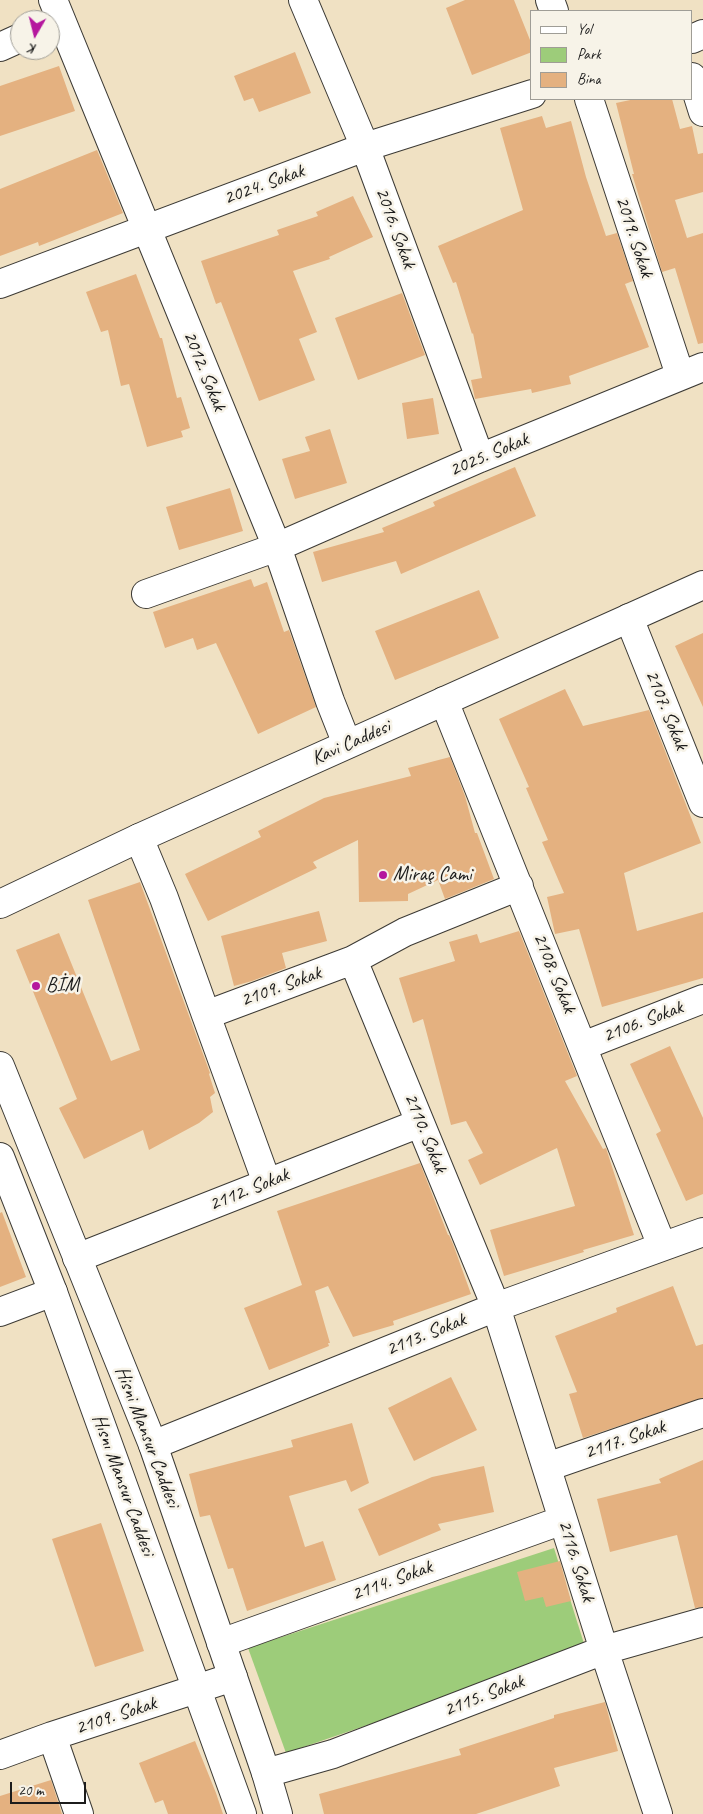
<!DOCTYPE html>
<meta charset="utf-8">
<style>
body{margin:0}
#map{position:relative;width:703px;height:1814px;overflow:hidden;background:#f0e1c3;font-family:Caveat,sans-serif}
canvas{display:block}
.legend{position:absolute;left:530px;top:10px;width:162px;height:90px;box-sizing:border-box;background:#f7f3e8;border:1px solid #9f9d96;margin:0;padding:6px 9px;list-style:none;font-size:15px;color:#1c1c1c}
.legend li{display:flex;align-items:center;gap:10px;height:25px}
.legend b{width:25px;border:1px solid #9f9d96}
.north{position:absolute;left:10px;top:10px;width:50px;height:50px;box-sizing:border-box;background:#f7f3e8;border:1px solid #9f9d96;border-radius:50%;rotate:188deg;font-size:14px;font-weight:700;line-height:20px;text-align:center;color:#1c1c1c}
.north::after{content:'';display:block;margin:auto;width:18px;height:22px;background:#b5179e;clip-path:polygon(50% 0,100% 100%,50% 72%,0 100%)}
.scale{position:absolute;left:10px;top:1782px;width:76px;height:22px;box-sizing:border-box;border:2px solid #1c1c1c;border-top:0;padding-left:6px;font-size:15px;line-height:18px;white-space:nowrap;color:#1c1c1c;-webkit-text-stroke:4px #f7f3e8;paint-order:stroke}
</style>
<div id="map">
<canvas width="703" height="1814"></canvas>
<ul class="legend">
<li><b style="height:6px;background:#fff"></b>Yol</li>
<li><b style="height:14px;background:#9dcc7a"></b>Park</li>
<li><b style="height:14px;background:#e4b180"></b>Bina</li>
</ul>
<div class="north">K</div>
<div class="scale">20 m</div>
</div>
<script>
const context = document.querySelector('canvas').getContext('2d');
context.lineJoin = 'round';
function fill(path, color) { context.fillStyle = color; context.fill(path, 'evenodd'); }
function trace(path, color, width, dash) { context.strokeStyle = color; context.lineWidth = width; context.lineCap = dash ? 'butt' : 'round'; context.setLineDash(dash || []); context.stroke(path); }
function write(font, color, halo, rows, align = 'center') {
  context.font = font + ' Caveat,sans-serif'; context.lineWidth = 5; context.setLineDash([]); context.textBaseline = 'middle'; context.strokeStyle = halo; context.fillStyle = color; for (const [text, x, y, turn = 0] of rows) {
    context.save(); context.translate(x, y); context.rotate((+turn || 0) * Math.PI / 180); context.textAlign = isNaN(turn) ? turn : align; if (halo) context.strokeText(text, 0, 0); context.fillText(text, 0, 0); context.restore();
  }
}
fill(new Path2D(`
 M554 1548 586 1650 286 1753 248 1648Z`), '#9dcc7a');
fill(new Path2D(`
 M465 0H514L532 45V52L472 75 446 8Z
 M295 52 311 93 259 112 253 98 244 101 234 76Z
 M59 66 75 111 0 136V86Z
 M635 99H672L680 129 692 126 698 154 703 153V192L675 200 687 238 703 233V343L698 344 675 268 662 272 632 174H634L616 103Z
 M542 116 546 128 571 121 586 177 606 236 617 233 633 281 625 284 649 347 569 376 571 384 532 393 531 389 475 399 471 380 482 378 473 333 472 334 456 282 453 283 438 246 523 210 500 128Z
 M97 150 123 213 39 246 38 242 0 256V189Z
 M353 196 373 237 329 257 330 259 293 271 317 332 299 339 315 380 259 401 221 302 216 304 201 261 279 235 277 230 318 216 316 212Z
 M136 274 160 338H162L177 398 181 397 190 428 181 431 183 437 147 447 129 384 121 386 108 330 101 332 86 292Z
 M402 293 425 355 358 380 335 318Z
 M433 398 439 434 407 439 402 403Z
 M330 429 347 483 295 499 282 459 310 451 305 437Z
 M515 467 536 516 401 574 396 561 322 582 313 552 384 532 382 528 435 506 433 502Z
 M230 488 243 531 179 550 166 507Z
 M251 579 254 587 267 582 284 632 289 630 316 707 258 734 216 643 197 650 193 638 165 648 153 612Z
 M479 590 499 638 395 680 375 631Z
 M703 633V707L675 646Z
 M565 689 583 726 649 710 701 843 624 873 637 931 703 912V978L602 1007 579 929 555 934 547 897 564 893 542 842 548 840 526 788 529 787 499 719Z
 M450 757 465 796 475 833H477L494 879 445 899 438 880 408 894V901L359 902 358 840 313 862 317 868 208 921 185 874 261 837 258 831 324 798 411 776 408 768Z
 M140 882 210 1073 209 1074 215 1093 210 1097 213 1112 199 1123 149 1150 143 1130 84 1159 59 1108 77 1099 16 950 59 933 111 1061 140 1050 88 900Z
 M319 911 327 941 282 953 286 968 252 981 234 986 221 936Z
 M519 931 577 1076 565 1081 603 1149 606 1148 634 1235 583 1250 584 1252 504 1276 490 1230 575 1206 557 1148 480 1185 468 1160 483 1153 466 1121 451 1125 423 1019 413 1023 399 978 455 961 449 942 477 934 480 943Z
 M670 1046 703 1118V1194L686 1201 656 1134 661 1131 630 1064Z
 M420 1163 448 1235H449L453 1244 471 1294 393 1321 394 1325 353 1337 328 1286 315 1291 330 1343H328L329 1346 269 1370 244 1308 302 1285 277 1211Z
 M2 1212 26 1277 0 1287V1213Z
 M673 1286 696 1346 703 1344V1398L583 1438 569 1394 577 1392 555 1336 617 1312 616 1308Z
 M451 1377 477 1430 414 1461 388 1408Z
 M352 1423 369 1483 351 1492 346 1480 289 1496 305 1547 323 1541 336 1580 247 1611 233 1568 228 1569 210 1515 200 1517 189 1474 293 1447 291 1440Z
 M703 1460V1607L695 1608 677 1535 610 1552 597 1499 661 1483 659 1479Z
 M484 1466 494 1512 438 1524 441 1530 379 1556 358 1509 432 1477Z
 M101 1523 144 1651 95 1667 52 1539Z
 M560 1561 571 1601 546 1607 543 1597 525 1601 517 1572Z
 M605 1702 618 1751 554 1768 560 1786 476 1814H324L319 1794 461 1755 459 1749 554 1718V1715Z
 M195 1741 216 1793 223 1814H168L163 1800 155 1803 139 1763Z
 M51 1780 62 1814H0V1796Z`), '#e4b180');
const street = new Path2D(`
 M53 0 277 547 330 701 347 744
 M303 0 365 147 480 458
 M550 0 554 11
 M692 39 703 34
 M0 47 20 38
 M692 77 703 112
 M589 99 680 375
 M0 284 365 147 532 94
 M146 594 277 547 480 458 703 367
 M629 618 703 803
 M444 701 662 1246
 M139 838 164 898 206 1015
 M353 960 496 1307 604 1650 658 1814
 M583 1046 703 999
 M267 1183 206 1015 353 960 405 932 519 886
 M77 1258 420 1123
 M0 1312 53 1292
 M153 1445 496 1307 703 1232
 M547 1467 703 1413
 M221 1643 563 1520
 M52 1736 79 1814
 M0 1755 52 1736 233 1677
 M266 1773 333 1754 604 1650 703 1622`);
const secondary = new Path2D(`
 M0 904 139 838 703 585
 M0 1066 153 1445 266 1773 278 1814
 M0 1157 53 1292 242 1814`);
trace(street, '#3c3a35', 30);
trace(secondary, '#3c3a35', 30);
trace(street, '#fff', 28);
trace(secondary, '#fff', 28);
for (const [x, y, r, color] of [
 [383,875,5,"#b5179e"],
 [36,986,5,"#b5179e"]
]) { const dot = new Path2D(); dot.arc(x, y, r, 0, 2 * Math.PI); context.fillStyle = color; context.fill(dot); trace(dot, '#f7f3e8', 2); }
write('20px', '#1c1c1c', '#f7f3e8', [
 ["2024. Sokak",264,185,-20],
 ["2016. Sokak",395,228,70],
 ["2019. Sokak",634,237,72],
 ["2012. Sokak",204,371,68],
 ["2025. Sokak",489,455,-23],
 ["2107. Sokak",666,710,68],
 ["Kavi Caddesi",351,743,-24],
 ["2108. Sokak",554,973,68],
 ["2109. Sokak",281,987,-20],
 ["2106. Sokak",643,1022,-21],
 ["2110. Sokak",425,1133,68],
 ["2112. Sokak",249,1190,-22],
 ["2113. Sokak",426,1335,-22],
 ["Hisni Mansur Caddesi",147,1437,69],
 ["2117. Sokak",625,1440,-19],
 ["Hısnı Mansur Caddesi",123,1485,70],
 ["2116. Sokak",576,1561,73],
 ["2114. Sokak",392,1581,-20],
 ["2115. Sokak",484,1696,-21],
 ["2109. Sokak",116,1716,-18]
]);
write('20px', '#1c1c1c', '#f7f3e8', [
 ["Miraç Cami",393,875],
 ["BİM",46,986]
], 'left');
</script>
